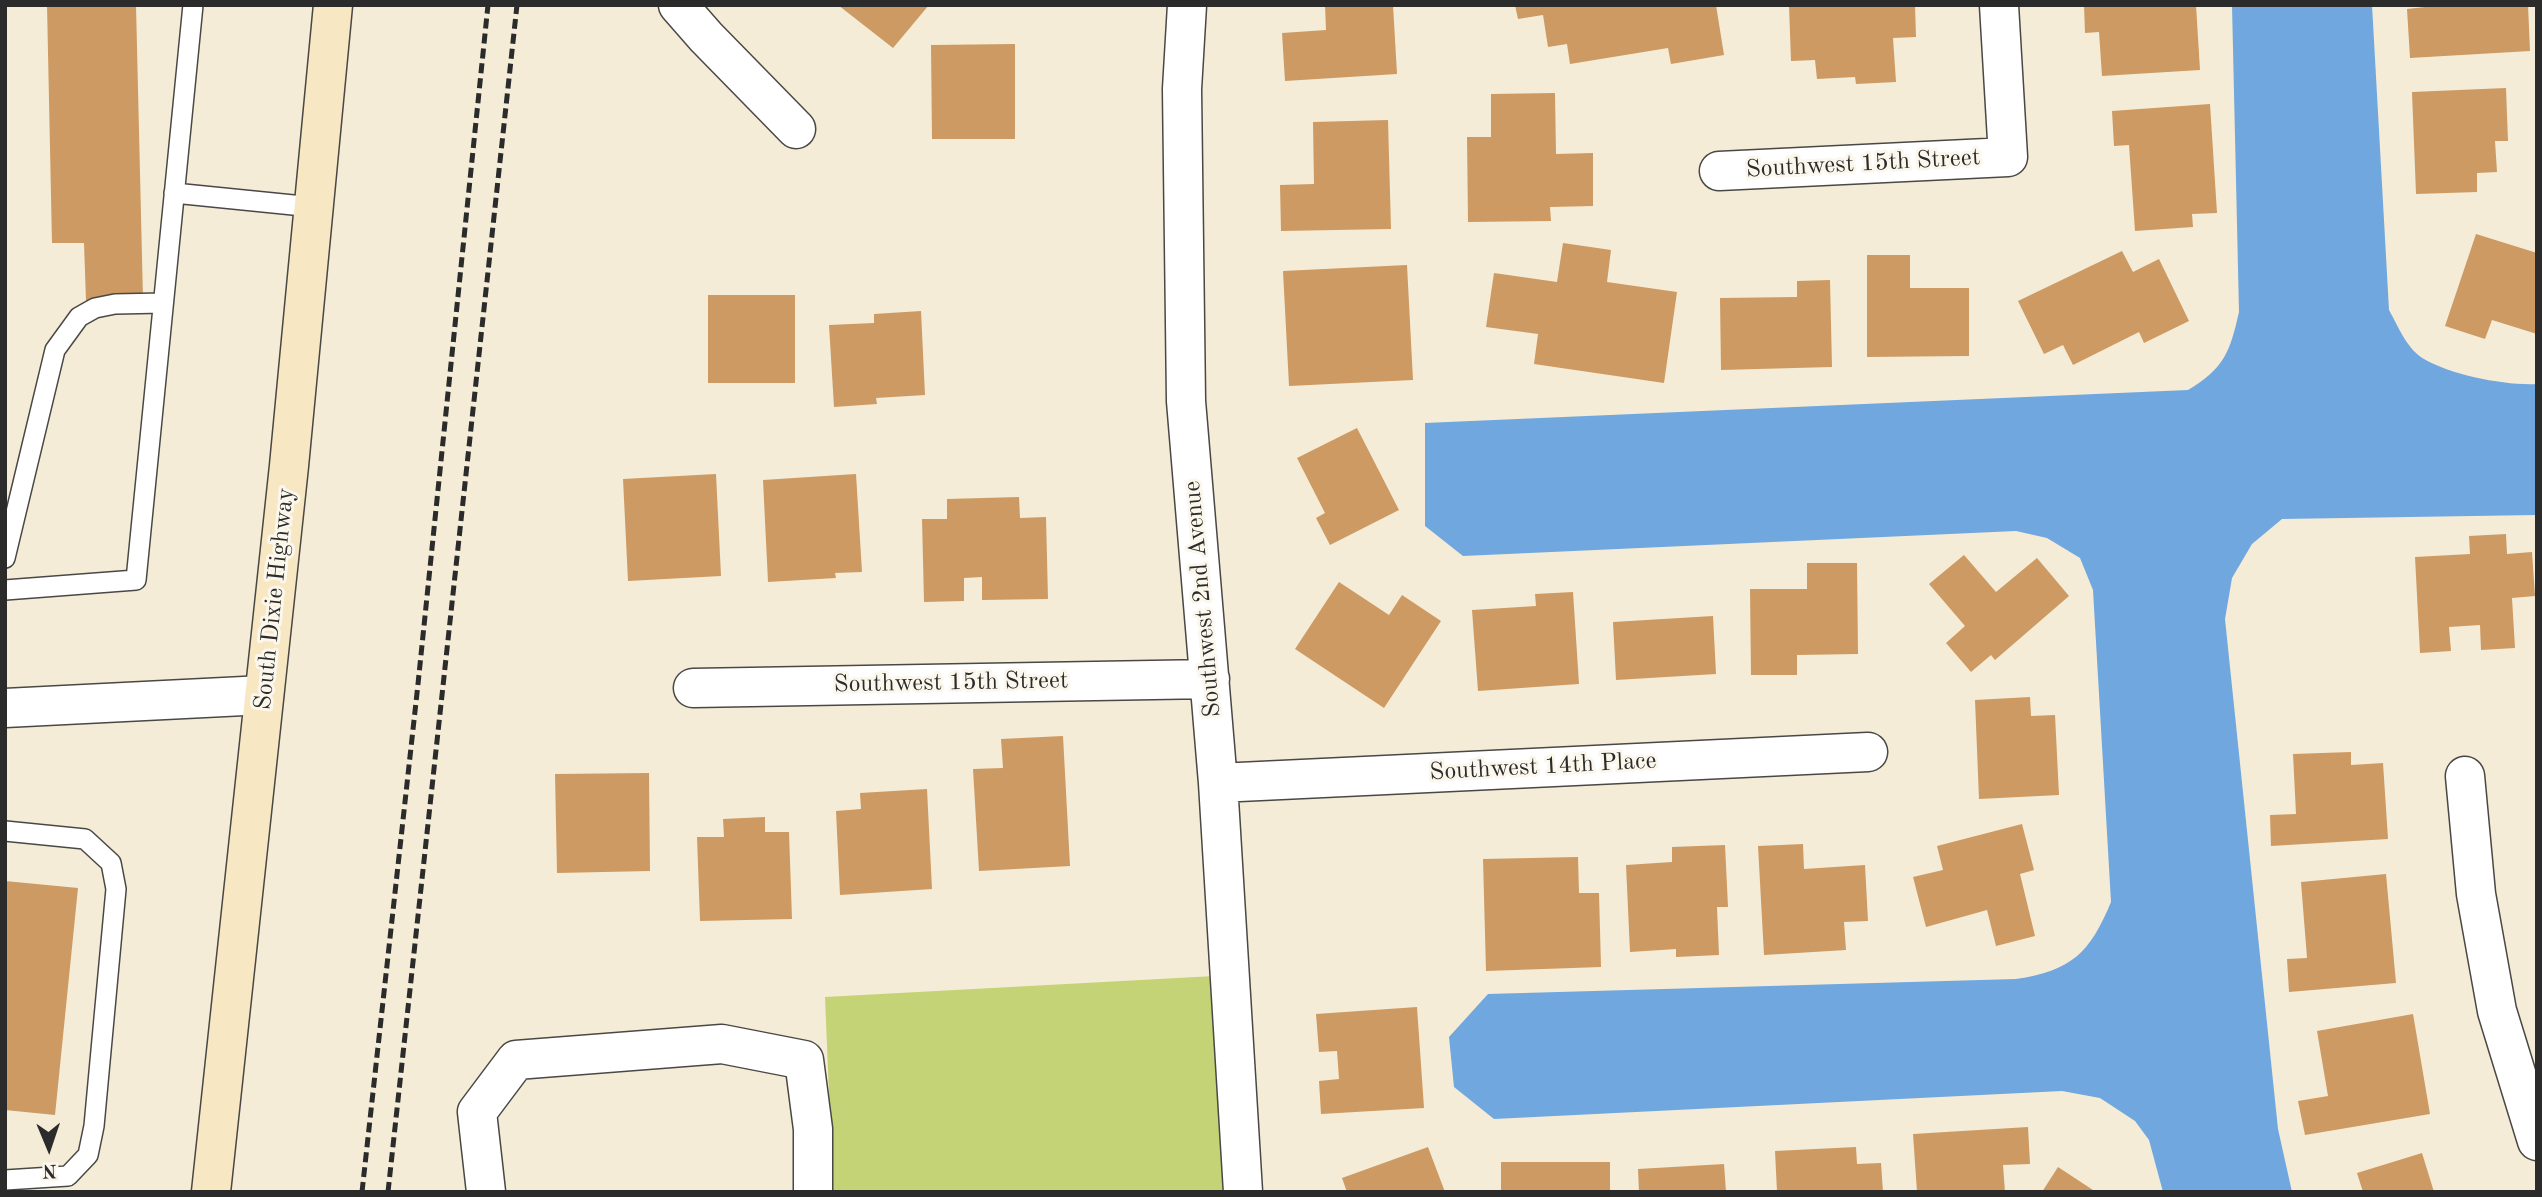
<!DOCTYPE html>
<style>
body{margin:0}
#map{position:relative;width:2542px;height:1197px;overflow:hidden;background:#f4ecd6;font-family:"Old Standard TT",serif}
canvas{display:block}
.frame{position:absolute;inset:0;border:7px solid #2b2b2b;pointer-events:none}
.north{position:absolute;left:14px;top:1113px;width:70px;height:70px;-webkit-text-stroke:5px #fbf7ec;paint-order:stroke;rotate:178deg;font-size:19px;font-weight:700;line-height:28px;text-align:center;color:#2b2b2b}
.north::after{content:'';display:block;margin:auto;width:24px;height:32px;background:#2b2b2b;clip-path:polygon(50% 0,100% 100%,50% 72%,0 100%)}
</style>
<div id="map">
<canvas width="2542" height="1197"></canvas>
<div class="frame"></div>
<div class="north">N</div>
</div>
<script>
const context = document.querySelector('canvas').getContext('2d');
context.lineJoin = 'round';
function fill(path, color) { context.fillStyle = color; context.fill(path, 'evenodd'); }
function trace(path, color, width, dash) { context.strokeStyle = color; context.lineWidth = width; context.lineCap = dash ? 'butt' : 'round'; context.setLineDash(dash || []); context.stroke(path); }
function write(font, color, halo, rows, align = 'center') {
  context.font = font + ' "Old Standard TT",serif'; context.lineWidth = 6; context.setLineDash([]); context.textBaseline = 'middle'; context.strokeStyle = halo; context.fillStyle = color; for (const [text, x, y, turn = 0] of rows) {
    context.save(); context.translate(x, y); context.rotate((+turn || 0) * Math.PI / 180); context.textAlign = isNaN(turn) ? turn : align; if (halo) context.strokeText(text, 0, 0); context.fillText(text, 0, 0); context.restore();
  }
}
fill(new Path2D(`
 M1215 976 1226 1192H833L825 997Z`), '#c4d375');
fill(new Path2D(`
 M2232 5H2372L2389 310C2399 328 2407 349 2424 359 2451 375 2507 386 2537 384V515L2282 519 2252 544 2232 578 2225 619 2278 1129 2292 1192H2163L2149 1140 2135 1121 2100 1098 2062 1091 1494 1119 1454 1087 1449 1037 1488 994 2016 979C2071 971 2090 953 2111 902L2093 590 2080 558 2047 538 2016 531 1463 556 1425 526V423L2188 390C2225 368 2230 351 2239 312Z`), '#70a7de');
fill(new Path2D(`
 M47 5H136L143 299 86 301 84 243H52Z
 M838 5H929L893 48Z
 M1325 5H1393L1397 74 1285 81 1282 33 1326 30Z
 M1515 5H1716L1724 55 1671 64 1668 48 1570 64 1567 44 1548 47 1543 15 1518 19Z
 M1789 5H1915L1916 37 1893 38 1896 82 1856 84 1855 77 1817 79 1815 60 1791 61Z
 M2084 5H2196L2200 70 2102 76 2099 32 2085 33Z
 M2443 5H2528L2530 51 2410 58 2407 9Z
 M1015 44V139H932L931 45Z
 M2506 88 2508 141H2495L2497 172 2477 173V192L2416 194 2412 92Z
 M1555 93 1556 154 1593 153V206L1550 207 1551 221 1468 222 1467 137H1491V94Z
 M2210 104 2217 213 2192 214 2193 227 2135 231 2129 145 2114 146 2112 111Z
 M1388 120 1391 229 1281 231 1280 185 1314 184 1313 122Z
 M2476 234 2537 253V334L2492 320 2485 339 2445 326Z
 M1563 243 1611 250 1607 282 1677 292 1664 383 1534 364 1538 334 1486 327 1494 273 1557 282Z
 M2122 251 2133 272 2159 259 2189 321 2144 343 2139 332 2073 365 2063 345 2044 354 2018 301Z
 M1867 255H1910V288H1969V356L1867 357Z
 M1407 265 1413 380 1289 386 1283 271Z
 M1830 280 1832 367 1721 370 1720 298 1797 297V281Z
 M708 295H795V383H708Z
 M921 311 925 395 876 398 877 404 834 407 829 325 874 323V314Z
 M1357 428 1399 510 1330 545 1316 518 1325 513 1297 458Z
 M716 474 721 576 628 581 623 479Z
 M856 474 862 572 835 573 836 578 768 582 763 480Z
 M1019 497 1020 518 1046 517 1048 599 982 600V577L964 578V601L924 602 922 519H947V499Z
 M2506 534 2507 554 2532 552 2535 596 2512 598 2515 648 2481 650 2480 625 2449 627 2451 651 2420 653 2415 557 2470 554 2469 536Z
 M1964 555 1996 592 2037 558 2069 596 1995 660 1991 655 1971 672 1946 643 1965 626 1929 584Z
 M1807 563H1857L1858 654 1797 655V675H1751L1750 589H1807Z
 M1339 582 1389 615 1402 595 1441 621 1384 708 1295 649Z
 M1573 592 1579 684 1478 691 1472 610 1536 606 1535 594Z
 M1713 616 1716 674 1616 680 1613 622Z
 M2030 697 2031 716 2055 715 2059 795 1979 799 1975 700Z
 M1063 736 1070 866 979 871 973 769 1003 768 1001 739Z
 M2351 752V765L2383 763 2388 839 2271 846 2270 815 2296 814 2293 754Z
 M649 773 650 871 557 873 555 774Z
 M927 789 932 889 840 895 836 811 861 809 860 793Z
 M765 817V832H789L792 919 700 921 697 837H724L723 819Z
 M2022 824 2034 870 2020 874 2035 936 1996 946 1987 910 1926 927 1913 877 1943 870 1937 846Z
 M1803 844 1804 869 1865 865 1868 921 1844 922 1846 950 1764 955 1758 846Z
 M1725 845 1728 907H1717L1719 955 1676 957V949L1630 952 1626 865 1672 862V847Z
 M1578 857 1579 893H1599L1601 967 1486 971 1483 859Z
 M2386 874 2396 983 2289 992 2287 959 2307 958 2301 882Z
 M5 881 78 888 55 1115 5 1110Z
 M1417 1007 1424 1108 1321 1114 1319 1081 1339 1079 1337 1051 1319 1052 1316 1014Z
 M2413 1014 2430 1114 2305 1135 2298 1101 2328 1096 2317 1031Z
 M2028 1127 2030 1164 2003 1165 2005 1192H1917L1913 1134Z
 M1428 1147 1445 1192H1347L1342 1178Z
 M1856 1147 1857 1164 1881 1163 1883 1192H1777L1775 1151Z
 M2422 1153 2434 1192H2363L2357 1173Z
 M1501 1162H1610V1192H1501Z
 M1724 1164 1726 1192H1639L1638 1169Z
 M2058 1167 2096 1192H2042Z`), '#cd9a63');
const service = new Path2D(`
 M174 193 313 207
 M5 558 55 350 79 317 95 308 115 304 163 303
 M5 590 136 580 193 5
 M5 831 85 839 111 863 116 889 94 1126 88 1155 68 1176 5 1180`);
const minor = new Path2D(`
 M678 5 706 37 796 129
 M1187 5 1182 89 1186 401 1218 783 1243 1192
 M1719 171 2008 157 1999 5
 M693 688 1210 679
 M5 708 264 695
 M2465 776 2476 894 2497 1011 2537 1141
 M1218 783 1868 752
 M486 1192 477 1112 516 1060 722 1044 804 1060 813 1129V1192`);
const secondary = new Path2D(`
 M211 1192 289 466 333 5`);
trace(service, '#494845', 22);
trace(minor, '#494845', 41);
trace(secondary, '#494845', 41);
trace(service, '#fff', 19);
trace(minor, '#fff', 38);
trace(secondary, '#f8e7c3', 38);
trace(new Path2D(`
 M362 1192 418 684 488 5
 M388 1192 517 5`), '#2b2b2b', 5, [10, 5]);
write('24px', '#2b2b2b', '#fbf7ec', [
 ["Southwest 15th Street",1863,164,-3],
 ["South Dixie Highway",275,599,-84],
 ["Southwest 2nd Avenue",1203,599,-95],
 ["Southwest 15th Street",951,683,-1],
 ["Southwest 14th Place",1543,767,-3]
]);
</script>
